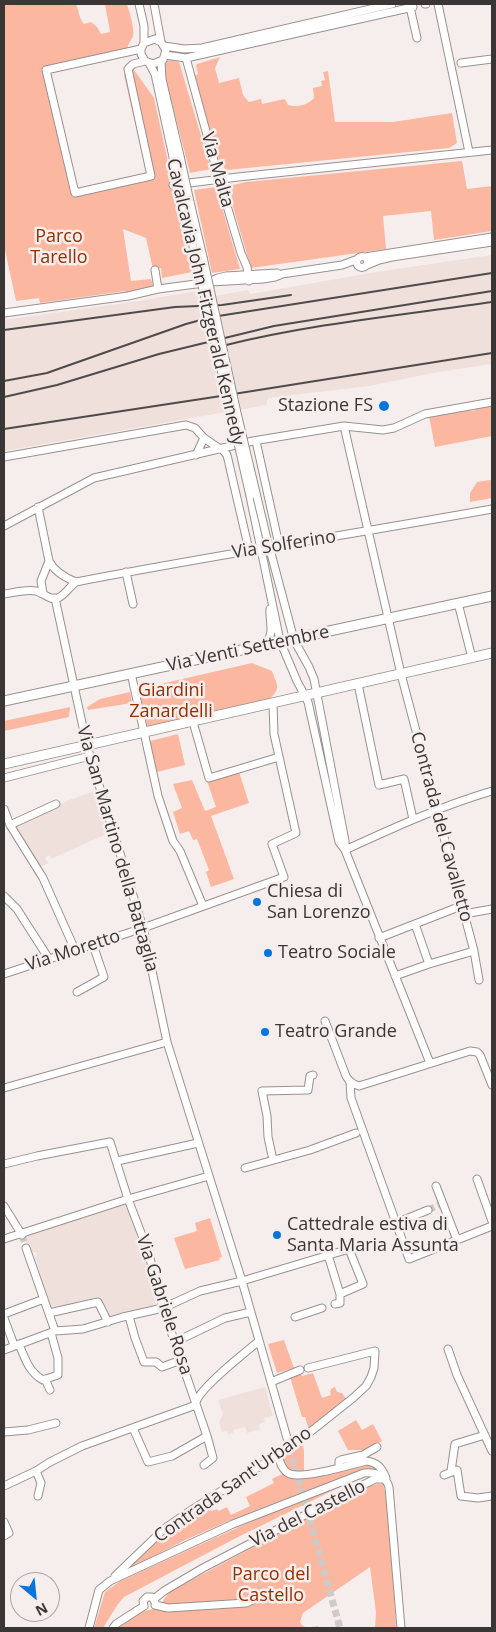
<!DOCTYPE html>
<style>
body{margin:0}
#map{position:relative;width:496px;height:1632px;overflow:hidden;background:#f6eeec;font-family:"Open Sans",sans-serif}
canvas{display:block}
.frame{position:absolute;inset:0;border:5px solid #393635;pointer-events:none}
.north{position:absolute;left:10px;top:1572px;width:50px;height:50px;box-sizing:border-box;background:#f6eeec;border:1px solid #aaa4a3;border-radius:50%;rotate:152deg;font-size:14px;font-weight:700;line-height:20px;text-align:center;color:#393635}
.north::after{content:'';display:block;margin:auto;width:18px;height:22px;background:#0376dd;clip-path:polygon(50% 0,100% 100%,50% 72%,0 100%)}
</style>
<div id="map">
<canvas width="496" height="1632"></canvas>
<div class="frame"></div>
<div class="north">N</div>
</div>
<script>
const context = document.querySelector('canvas').getContext('2d');
context.lineJoin = 'round';
function fill(path, color) { context.fillStyle = color; context.fill(path, 'evenodd'); }
function trace(path, color, width, dash) { context.strokeStyle = color; context.lineWidth = width; context.lineCap = dash ? 'butt' : 'round'; context.setLineDash(dash || []); context.stroke(path); }
function write(font, color, halo, rows, align = 'center') {
  context.font = font + ' "Open Sans",sans-serif'; context.lineWidth = 5; context.setLineDash([]); context.textBaseline = 'middle'; context.strokeStyle = halo; context.fillStyle = color; for (const [text, x, y, turn = 0] of rows) {
    context.save(); context.translate(x, y); context.rotate((+turn || 0) * Math.PI / 180); context.textAlign = isNaN(turn) ? turn : align; if (halo) context.strokeText(text, 0, 0); context.fillText(text, 0, 0); context.restore();
  }
}
fill(new Path2D(`
 M492 255V364L438 372 369 386 268 398 266 405 4 451V320L139 301 196 291 198 299 248 290 250 294 383 271Z
 M98 790 110 828 103 831 104 835 51 859 49 855 45 858 48 863 40 867 16 826 69 800Z
 M128 1203 150 1269 148 1277 158 1308 109 1320 97 1297 62 1309 61 1307 50 1309 35 1257 37 1256 36 1252 30 1253 24 1234Z
 M265 1387 273 1416 264 1418 265 1422 259 1424 260 1429 247 1433 245 1427 233 1430V1433L228 1434 227 1431 222 1432 219 1422 223 1414 218 1400Z`), '#efe0db');
fill(new Path2D(`
 M4 4H76C80 13 78 16 84 24L91 22 97 27 101 34 110 32 105 4H127C129 11 135 29 133 36 131 42 127 43 128 50L44 68 73 196 138 183 148 179 124 75 127 70 132 67 154 98 192 272 162 278 161 268 153 269 146 238 123 229 131 281 151 279 153 286 126 293 125 291 40 303 39 298 16 301 4 245Z
 M220 57 215 68 219 83 239 78 243 95 249 102 261 99 262 104 285 99 288 105C297 108 308 105 314 98L313 88 322 86 321 81 325 80 323 72 328 71 335 122H393L452 113 457 143 449 148 227 170 220 164 194 76 198 74 196 66 197 64Z
 M172 60 179 62 211 169 190 173 165 76V65L167 61Z
 M462 161 467 189 492 186V231L434 240 431 211 383 216 386 249 251 268 230 197V189L233 185 246 182Z
 M216 187 240 269 212 273 194 190Z
 M492 405V436L435 447 429 416 470 409 471 411 476 410V408Z
 M490 480H492V498L470 502V493L477 482Z
 M252 663 272 671C277 685 282 689 268 700L148 728 139 689Z
 M130 692 132 703 88 710 87 707 100 699Z
 M70 707 69 717 4 731V721Z
 M178 734 185 765 157 772 150 741Z
 M239 772 249 803 211 816 234 879 211 887 206 872 209 870 197 839 193 840 189 831 180 834 173 812 182 808 173 784 192 780 205 811 216 807 207 781Z
 M210 1218 222 1257 219 1258 220 1260 185 1269 174 1238 197 1231 195 1223Z
 M284 1340 294 1368 277 1373 268 1344Z
 M300 1373 302 1376 313 1373 322 1398 331 1395 330 1391 331 1390V1389L335 1387 337 1392 342 1393 347 1400 309 1430 305 1417H302L290 1377Z
 M356 1420 362 1430 373 1424 382 1441 365 1450H348L338 1431Z
 M302 1443 304 1450V1472L291 1473 286 1470 281 1456Z
 M371 1463 384 1476 363 1471 314 1488 233 1519 185 1540 131 1568 130 1566 167 1533 207 1504 211 1511 217 1509 219 1511 227 1507 231 1515 250 1506 246 1497 274 1483 272 1479 284 1473 291 1477Z
 M363 1477 340 1487 238 1537 124 1597 118 1604 103 1628H94L105 1592 119 1582C200 1545 280 1506 363 1477Z
 M378 1484H383L389 1511 396 1628H375L376 1612 370 1567 303 1613 300 1622C304 1630 310 1627 318 1626L319 1628H117C128 1615 142 1611 158 1608L168 1594 186 1583 368 1486Z`), '#fcb7a0');
trace(new Path2D(`
 M428 1210 439 1205
 M22 1235 26 1248
 M287 1438 340 1628`), '#d0c9c7', 7, [7, 3.5]);
const minor = new Path2D(`
 M139 4 144 26V43L141 49V54L145 61 153 64 163 60 166 50 161 42 154 4
 M425 4H426
 M438 4 469 152
 M410 7 417 38
 M144 43 155 39 161 42
 M164 46 184 49 202 48 392 4
 M141 49 46 70 75 193 151 176 128 69 133 64 145 61
 M165 55 186 58 413 7
 M186 58 219 179 241 253 247 267 249 281
 M161 61 162 79 180 156
 M149 63 155 74 173 157
 M461 63 492 59
 M173 185 238 177 492 150
 M190 202 203 257
 M183 204 196 259
 M356.5 262a5.5 5.5 0 1 1 11 0a5.5 5.5 0 1 1-11 0Z
 M365 257 492 237
 M367 265 379 260 392 257 492 242
 M155 270 158 289
 M211 281 218 278 226 276 277 273
 M4 313 128 296 158 289 211 282 263 279 275 277 282 274 342 265 358 259
 M344 426 401 674 474 951 479 980
 M256 441 279 545
 M222 449 227 455 249 550
 M196 455 204 438
 M4 457 186 425 195 428 204 438 220 449
 M250 496 280 641 297 681 308 702 339 842 345 850 430 1063
 M38 507 49 561C54 571 66 578 76 582
 M4 526 94 478 253 441 344 426 383 430 394 428 425 414 492 402
 M268 542 294 640 309 667 314 679 345 841V850
 M126 572 133 604
 M43 593 41 581 49 561
 M4 594C14 593 25 589 36 591 44 593 50 601 58 598 65 595 70 586 76 582 215 555 354 534 492 509
 M55 598 87 746 143 928 167 1042 242 1281 287 1438
 M458 603 472 658
 M266 644C275 631 269 623 270 609
 M131 673 158 796 173 841 180 851 203 906
 M358 684 379 785 404 779 413 819
 M193 722 209 778 279 757
 M4 778 90 756
 M4 809 10 825 43 878 75 950
 M10 825 56 804
 M345 850C393 828 441 806 492 791
 M4 896 17 909 49 959
 M464 914 492 909
 M415 924 429 964
 M379 938 461 906
 M4 974 143 928 284 877 272 844 296 833 274 734 273 704
 M395 976 429 964 474 951
 M77 992 104 977 93 945
 M325 1021 346 1076C349 1082 353 1084 359 1086L470 1051 477 1052 480 1055 492 1085
 M350 1082 351 1098 409 1259 492 1226
 M4 1088 167 1042
 M273 1160 268 1137 267 1116 262 1091 308 1090 310 1076 313 1075
 M117 1161 198 1143
 M4 1164 37 1156 110 1142 128 1199 148 1251 163 1308 207 1436 213 1458 204 1465
 M245 1168 310 1150 356 1133
 M477 1179 492 1221
 M436 1186 457 1240
 M4 1206 22 1235
 M396 1223 428 1210
 M4 1239 128 1199 209 1176
 M26 1248 55 1331
 M328 1255 340 1294V1303L335 1304
 M49 1313 98 1302 108 1322
 M4 1314 44 1299
 M129 1316 135 1338 144 1362H156L162 1367 181 1360
 M295 1317 322 1308
 M4 1318 14 1345
 M175 1342 225 1318 251 1312
 M19 1344C25 1359 29 1372 43 1380L58 1375V1358L51 1333
 M448 1349 457 1375 492 1451
 M4 1350 55 1331 83 1329 123 1317 163 1308 200 1291 242 1281 349 1249 363 1284 340 1294
 M45 1379 50 1390
 M271 1382 300 1370
 M196 1403C198 1389 246 1352 259 1341
 M133 1428 148 1462 172 1456 207 1436
 M4 1432 28 1430 56 1423
 M278 1455C280 1462 282 1471 290 1474 304 1479 350 1465 366 1461 377 1462 382 1468 386 1478
 M339 1467V1461L341 1460 363 1455 377 1447
 M36 1471 41 1483 38 1496
 M451 1471 455 1444 485 1435
 M444 1475 457 1470 461 1496 478 1498 492 1496
 M4 1486 36 1471 50 1462 82 1446 196 1405
 M4 1522 9 1533 4 1536
 M115 1576 164 1529 193 1509 295 1444 353 1398 366 1386 371 1377 374 1368 375 1351 308 1368
 M154 1599 164 1591 203 1568 353 1490 375 1479H385
 M155 1605 168 1608 246 1603 257 1598
 M144 1606 143 1601 147 1597H152L155 1602
 M89 1628 99 1590 110 1581 233 1524 364 1473C376 1472 385 1475 389 1487L401 1628
 M113 1628 116 1624 144 1606`);
const major = new Path2D(`
 M4 701 492 596
 M4 764 492 653`);
trace(minor, '#98918f', 9);
trace(major, '#98918f', 11);
trace(minor, '#fff', 7);
trace(major, '#fff', 9);
trace(new Path2D(`
 M4 330 175 307 222 305 291 295
 M222 346C310 324 402 315 492 302
 M4 381 47 373 61 368 186 324 212 317 492 273
 M4 397 57 385 159 354 274 326 492 291
 M4 429 221 396 492 353`), '#4f4b4a', 2);
const minorBridge = new Path2D(`
 M180 156 190 202
 M173 157 183 204
 M203 257 237 413 267 539
 M196 259 250 496`);
trace(minorBridge, '#98918f', 9, []);
trace(minorBridge, '#fff', 7);
for (const [x, y, r, color] of [
 [384,406,6,"#0376dd"],
 [257,902,5,"#0376dd"],
 [268,953,5,"#0376dd"],
 [265,1032,5,"#0376dd"],
 [277,1235,5,"#0376dd"]
]) { const dot = new Path2D(); dot.arc(x, y, r, 0, 2 * Math.PI); context.fillStyle = color; context.fill(dot); trace(dot, '#f6eeec', 2); }
write('18px', '#393635', '#f6eeec', [
 ["Via Malta",217,170,74],
 ["Cavalcavia John Fitzgerald Kennedy",205,302,77],
 ["Via Solferino",284,545,-9],
 ["Via Venti Settembre",248,649,-12],
 ["Contrada del Cavalletto",441,827,75],
 ["Via San Martino della Battaglia",117,849,74],
 ["Via Moretto",73,951,-18],
 ["Via Gabriele Rosa",164,1305,72],
 ["Contrada Sant'Urbano",233,1485,-35],
 ["Via del Castello",308,1514,-27]
]);
write('18px', '#952e00', '#f6eeec', [
 ["Parco",59,237],
 ["Tarello",59,258],
 ["Giardini",171,691],
 ["Zanardelli",171,712],
 ["Parco del",271,1575],
 ["Castello",271,1596]
]);
write('18px', '#393635', '#f6eeec', [
 ["Stazione FS",373,406,"right"],
 ["Chiesa di",267,892],
 ["San Lorenzo",267,913],
 ["Teatro Sociale",278,953],
 ["Teatro Grande",275,1032],
 ["Cattedrale estiva di",287,1225],
 ["Santa Maria Assunta",287,1246]
], 'left');
</script>
